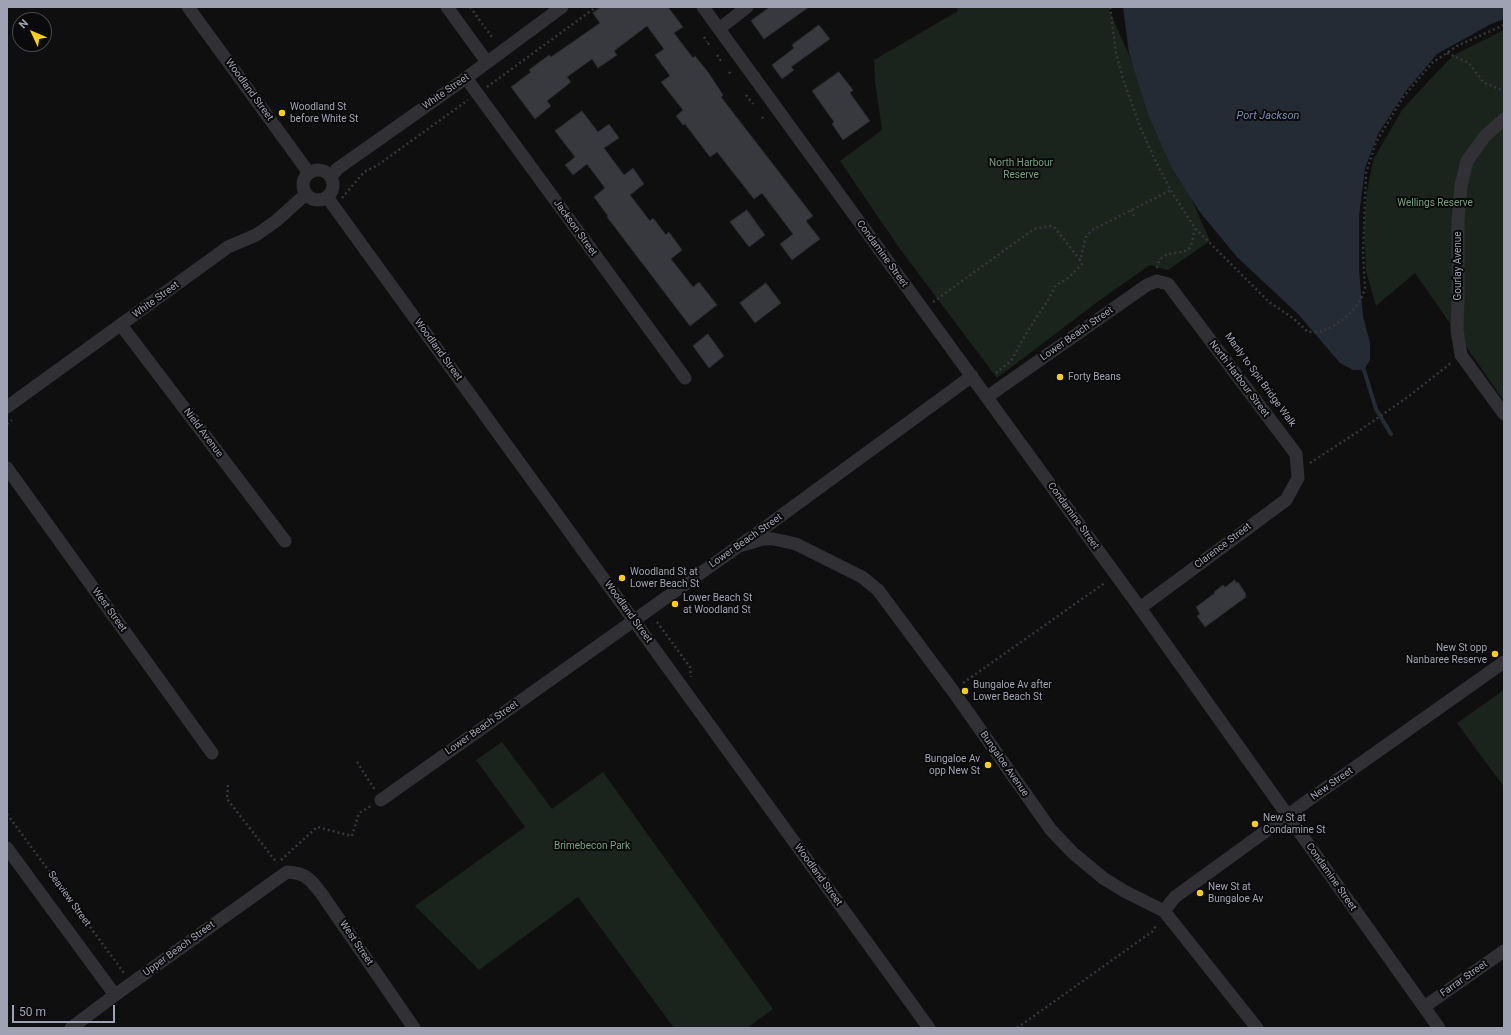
<!DOCTYPE html>
<style>
body{margin:0}
#map{position:relative;width:1511px;height:1035px;overflow:hidden;background:#0f0f10;font-family:Roboto,sans-serif}
canvas{display:block}
.frame{position:absolute;inset:0;border:8px solid #9fa2b2;pointer-events:none}
.north{position:absolute;left:12px;top:12px;width:40px;height:40px;box-sizing:border-box;background:#0a0a0b;border:1px solid #46474e;border-radius:50%;rotate:314deg;font-size:11px;font-weight:700;line-height:16px;text-align:center;color:#9fa2b2}
.north::after{content:'';display:block;margin:auto;width:14px;height:18px;background:#fccd1b;clip-path:polygon(50% 0,100% 100%,50% 72%,0 100%)}
.scale{position:absolute;left:12px;top:1005px;width:103px;height:18px;box-sizing:border-box;border:2px solid #9fa2b2;border-top:0;padding-left:5px;font-size:12px;line-height:14px;white-space:nowrap;color:#9fa2b2;-webkit-text-stroke:3px #0a0a0b;paint-order:stroke}
</style>
<div id="map">
<canvas width="1511" height="1035"></canvas>
<div class="frame"></div>
<div class="north">N</div>
<div class="scale">50 m</div>
</div>
<script>
const context = document.querySelector('canvas').getContext('2d');
context.lineJoin = 'round';
function fill(path, color) { context.fillStyle = color; context.fill(path, 'evenodd'); }
function trace(path, color, width, dash) { context.strokeStyle = color; context.lineWidth = width; context.lineCap = dash ? 'butt' : 'round'; context.setLineDash(dash || []); context.stroke(path); }
function write(font, color, halo, rows, align = 'center') {
  context.font = font + ' Roboto,sans-serif'; context.lineWidth = 4; context.setLineDash([]); context.textBaseline = 'middle'; context.strokeStyle = halo; context.fillStyle = color; for (const [text, x, y, turn = 0] of rows) {
    context.save(); context.translate(x, y); context.rotate((+turn || 0) * Math.PI / 180); context.textAlign = isNaN(turn) ? turn : align; if (halo) context.strokeText(text, 0, 0); context.fillText(text, 0, 0); context.restore();
  }
}
fill(new Path2D(`
 M956 7H1108L1210 241 1168 270 1150 265 1100 300 997 378 900 249 840 161 882 130 875 81 874 60 958 11Z
 M1504 30V401L1415 273 1376 306 1366 271 1364 229 1367 192 1373 160 1402 110 1437 72 1454 55Z
 M1504 690V787L1457 723Z
 M502 742 552 809 603 772 773 1009 747 1028H674L578 897 479 970 415 906 525 827 476 760Z`), '#1b231d');
fill(new Path2D(`
 M1123 7H1504V19L1491 24 1437 54 1405 92 1378 134 1365 168 1359 216V270L1363 316 1370 343V360L1364 370H1353L1340 363 1299 315 1237 257 1199 211 1172 168 1149 117 1129 53Z`), '#252b34');
trace(new Path2D(`
 M1364 370 1376 409 1391 434`), '#252b34', 4);
const building = new Path2D(`
 M601 7H668L683 27 674 33 693 58 695 56 708 72 723 95 721 97 813 216 806 221 820 239 792 260 780 244 793 234 762 193 754 199 717 152 710 157 685 124 683 125 676 116 683 110 661 82 670 76 655 55 664 49 647 26 614 51 617 55 598 68 592 59 567 77 571 82 547 101 551 106 535 119 511 87 531 72 529 70 549 55 551 57 600 23 593 13Z
 M770 7H809L764 39 751 21Z
 M819 25 830 39 791 67 794 70 782 79 772 65 794 48 792 45Z
 M839 72 853 90 850 93 870 121 843 140 832 124 834 122 812 91Z
 M582 111 598 132 609 124 619 138 604 148 624 175 633 168 644 184 630 195 650 221 653 218 666 235 669 232 682 250 671 259 693 287 699 282 717 305 690 326 607 217 608 216 594 197 605 188 587 164 573 175 565 165 575 157 555 131Z
 M747 210 765 235 749 247 730 222Z
 M766 283 781 303 755 323 740 303Z
 M708 334 724 356 709 368 693 346Z
 M1235 580 1236 583 1238 582 1246 594 1245 595 1246 597 1205 627 1197 616 1200 614 1196 607 1215 593 1214 592 1223 585 1225 587Z`);
fill(building, '#38393e');
trace(building, '#29292c', 1);
trace(new Path2D(`
 M470 7 492 37
 M1110 7 1116 53 1123 79 1141 129 1156 162 1173 194 1195 228 1269 302 1294 319 1308 332C1313 332 1319 332 1323 331 1342 323 1360 308 1365 288L1363 253 1366 173 1376 142 1404 96 1432 63 1457 46 1504 25
 M704 37 707 42
 M708 43 710 46
 M1447 53 1469 63 1483 82 1504 91
 M717 55 721 61
 M729 72 732 76
 M487 87 596 7
 M746 95 753 104
 M762 117 765 121
 M342 198 364 172 378 165 468 100
 M1131 210 1134 216
 M1157 268C1160 246 1184 258 1190 247 1193 242 1193 234 1195 229
 M933 302 1034 229 1051 226 1055 228 1080 260 1086 237 1092 230 1171 190
 M996 373 1011 361 1027 332 1048 300 1056 285 1067 279 1082 264 1080 260
 M7 424 12 420
 M1310 463 1356 433 1409 396 1451 363
 M657 622 690 667 691 677
 M963 683 1106 582
 M357 762 375 790
 M228 785 227 799 277 863
 M7 814 124 973
 M281 860 317 827 352 836 359 813 371 806
 M1017 1028 1153 931 1157 924`), '#36373c', 2.5, [2, 3]);
trace(new Path2D(`
 M188 7 309 173
 M447 7 487 62
 M703 7 1140 608 1439 1028
 M719 29 747 7
 M466 78 685 378
 M1504 119 1485 136 1467 161 1461 186 1458 221V299L1457 330 1461 355 1504 414
 M303 185a15 15 0 1 1 30 0a15 15 0 1 1-30 0Z
 M331 177 337 169 466 78 562 7
 M327 197 929 1028
 M121 325 285 541
 M987 397 1147 285 1157 281 1168 284 1296 454 1298 478 1286 500 1140 608
 M7 407 228 247 256 235 276 221 306 194
 M7 468 212 753
 M736 547 763 539H773L783 541 796 544 862 577 878 590 953 691 1051 830 1073 853 1103 878 1124 891 1164 911 1257 1028
 M381 800 767 526 972 376
 M7 848 115 995
 M1164 911 1175 897 1306 802 1504 662
 M1424 1007 1504 951
 M71 1028 115 995 287 872C306 873 310 879 321 893L414 1028`), '#303035', 13);
for (const [x, y, r, color] of [
 [282,113,4,"#fccd1b"],
 [1060,377,4,"#fccd1b"],
 [622,578,4,"#fccd1b"],
 [675,604,4,"#fccd1b"],
 [1495,654,4,"#fccd1b"],
 [965,691,4,"#fccd1b"],
 [988,765,4,"#fccd1b"],
 [1255,824,4,"#fccd1b"],
 [1200,893,4,"#fccd1b"]
]) { const dot = new Path2D(); dot.arc(x, y, r, 0, 2 * Math.PI); context.fillStyle = color; context.fill(dot); trace(dot, '#0a0a0b', 1.5); }
write('10px', '#9fa2b2', '#0a0a0b', [
 ["Woodland Street",249,90,54],
 ["White Street",446,92,-35],
 ["Jackson Street",575,228,54],
 ["Condamine Street",882,254,54],
 ["Gourlay Avenue",1458,266,-90],
 ["White Street",156,300,-36],
 ["Lower Beach Street",1077,334,-35],
 ["Woodland Street",438,350,54],
 ["North Harbour Street",1239,379,53],
 ["Manly to Spit Bridge Walk",1260,380,54],
 ["Nield Avenue",203,433,53],
 ["Condamine Street",1073,516,54],
 ["Lower Beach Street",746,541,-35],
 ["Clarence Street",1223,546,-37],
 ["West Street",109,610,54],
 ["Woodland Street",628,612,54],
 ["Lower Beach Street",482,728,-35],
 ["Bungaloe Avenue",1004,764,55],
 ["New Street",1332,784,-35],
 ["Woodland Street",818,875,54],
 ["Condamine Street",1331,877,55],
 ["Seaview Street",69,899,54],
 ["West Street",356,943,56],
 ["Upper Beach Street",179,949,-36],
 ["Farrar Street",1464,979,-35]
]);
write('10px', '#9fa2b2', '#0a0a0b', [
 ["Woodland St",290,107],
 ["before White St",290,119],
 ["Forty Beans",1068,377],
 ["Woodland St at",630,572],
 ["Lower Beach St",630,584],
 ["Lower Beach St",683,598],
 ["at Woodland St",683,610],
 ["New St opp",1487,648,"right"],
 ["Nanbaree Reserve",1487,660,"right"],
 ["Bungaloe Av after",973,685],
 ["Lower Beach St",973,697],
 ["Bungaloe Av",980,759,"right"],
 ["opp New St",980,771,"right"],
 ["New St at",1263,818],
 ["Condamine St",1263,830],
 ["New St at",1208,887],
 ["Bungaloe Av",1208,899]
], 'left');
write('10px', '#749f7c', '#0a0a0b', [
 ["North Harbour",1021,163],
 ["Reserve",1021,175],
 ["Wellings Reserve",1435,203],
 ["Brimebecon Park",592,846]
]);
write('italic 11px', '#728cb0', '#0a0a0b', [
 ["Port Jackson",1268,116]
]);
</script>
